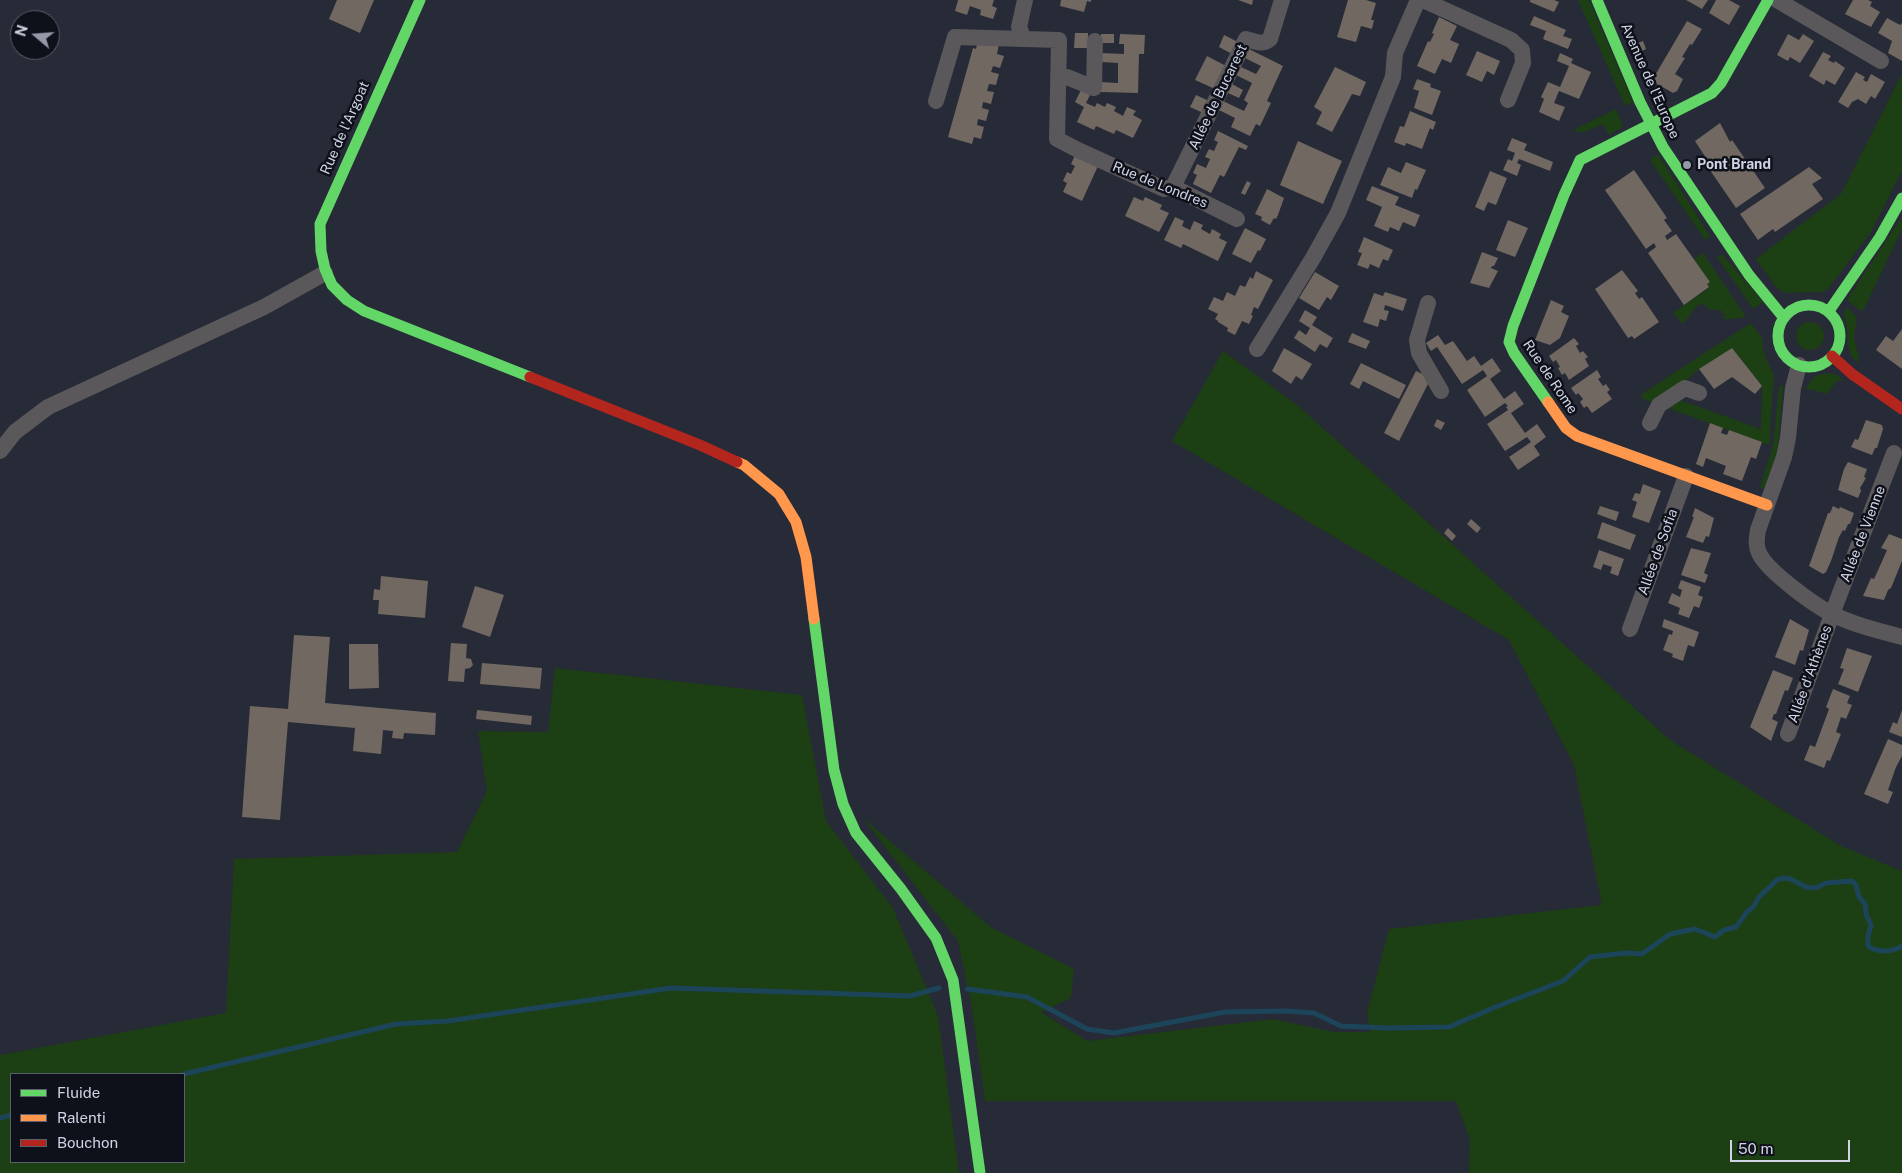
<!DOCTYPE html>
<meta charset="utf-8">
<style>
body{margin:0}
#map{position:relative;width:1902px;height:1173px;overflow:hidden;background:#272a37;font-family:"Public Sans",sans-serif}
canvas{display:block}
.legend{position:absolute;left:10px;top:1073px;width:175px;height:90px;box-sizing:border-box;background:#0e101a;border:1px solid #5c5e6b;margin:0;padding:6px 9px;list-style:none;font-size:15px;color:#d0d4e4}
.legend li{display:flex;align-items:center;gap:10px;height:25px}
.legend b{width:25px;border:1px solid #5c5e6b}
.north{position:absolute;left:10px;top:10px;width:50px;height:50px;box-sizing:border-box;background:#0e101a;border:1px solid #5c5e6b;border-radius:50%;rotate:288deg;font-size:14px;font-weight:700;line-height:20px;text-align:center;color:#d0d4e4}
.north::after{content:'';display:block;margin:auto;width:18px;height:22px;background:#9598a7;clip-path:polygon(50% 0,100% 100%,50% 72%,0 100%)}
.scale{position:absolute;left:1730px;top:1140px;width:120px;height:22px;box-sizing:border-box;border:2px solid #d0d4e4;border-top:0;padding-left:6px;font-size:15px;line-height:18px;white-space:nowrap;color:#d0d4e4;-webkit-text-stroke:4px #0e101a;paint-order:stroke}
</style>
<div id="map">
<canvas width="1902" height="1173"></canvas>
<ul class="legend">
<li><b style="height:6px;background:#63d668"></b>Fluide</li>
<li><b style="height:6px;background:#ff974d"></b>Ralenti</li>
<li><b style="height:6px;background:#b3261e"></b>Bouchon</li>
</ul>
<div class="north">N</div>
<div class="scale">50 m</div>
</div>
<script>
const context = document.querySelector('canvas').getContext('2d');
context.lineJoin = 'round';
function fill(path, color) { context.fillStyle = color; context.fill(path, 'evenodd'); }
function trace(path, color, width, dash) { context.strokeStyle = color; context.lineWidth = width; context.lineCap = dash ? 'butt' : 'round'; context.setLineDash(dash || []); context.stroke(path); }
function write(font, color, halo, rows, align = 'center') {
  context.font = font + ' "Public Sans",sans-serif'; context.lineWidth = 5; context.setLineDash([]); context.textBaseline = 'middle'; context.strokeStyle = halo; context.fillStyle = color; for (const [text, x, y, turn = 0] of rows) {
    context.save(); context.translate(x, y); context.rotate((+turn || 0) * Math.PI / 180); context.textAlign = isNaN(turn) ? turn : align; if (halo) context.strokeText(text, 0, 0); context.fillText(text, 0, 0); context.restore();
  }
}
fill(new Path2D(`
 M1578 0H1589L1633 102 1625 106Z
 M1902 74V171L1871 232 1829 288 1823 292 1784 293 1776 287 1756 259 1841 194Z
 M1616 109 1623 127 1609 135 1603 124 1584 132 1574 131 1575 129Z
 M1658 154 1710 236 1705 240 1650 160Z
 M1902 217V229L1864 309 1861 311 1847 300Z
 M1703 253 1746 317 1734 319H1723L1724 315 1721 310H1711L1701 303C1697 305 1686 320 1683 324L1673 313 1709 288 1707 284 1710 282 1694 259Z
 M1722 254 1763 302 1753 309 1717 257Z
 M1846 307 1853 313 1857 320 1854 336 1859 359 1857 363 1850 353 1848 345V334L1844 315Z
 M1796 336a14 14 0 1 1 28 0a14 14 0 1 1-28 0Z
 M1751 323 1762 338 1765 356 1774 375 1769 445 1668 408 1677 399 1761 429 1762 386 1732 348 1699 369 1659 405 1645 400 1640 395Z
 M1223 351 1296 404 1670 740 1841 846 1902 871V1173H1469L1470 1140 1456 1101H985L972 1008 958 941 862 817 992 928 1074 969 1071 998 1041 1012 1087 1041 1273 1019 1334 1032H1370L1367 1013 1389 929 1602 905 1574 765 1509 640 1172 441Z
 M1824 373 1835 374 1843 380 1837 381 1827 394 1805 388 1815 376Z
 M1779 386H1783L1778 448 1765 487 1762 489 1760 487 1773 446Z
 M555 668 802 695 826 821 893 908 938 1016 959 1173H0V1055L226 1013 234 859 457 852 487 791 478 731 548 732ZM11 1074H184V1162H11Z`), '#1d3f14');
trace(new Path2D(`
 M967 989 1027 997 1087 1029 1114 1033 1225 1012 1287 1011 1314 1013 1341 1026 1388 1028 1449 1027 1498 1006 1563 981 1590 957 1626 953 1642 954 1670 934 1695 929 1715 937 1724 930 1736 927 1747 912 1754 906 1759 897 1777 880 1782 878 1791 879 1806 887 1816 888 1826 883 1852 881 1856 885 1859 897 1865 904 1866 914 1871 925 1868 936V946C1877 953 1893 952 1902 946
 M184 1074 396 1024 448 1021 671 988 910 996 939 988
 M0 1118 11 1115`), '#1c455a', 5);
fill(new Path2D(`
 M337 0H374L360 33 329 19Z
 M958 0H994L992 6 997 8 993 19 980 15 981 10 970 6 967 15 955 11Z
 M1061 0H1091V2L1087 1 1084 12 1060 6Z
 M1238 0H1253L1252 5Z
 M1348 0H1366L1376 3 1371 20H1374L1372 29 1361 26 1356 42 1337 37Z
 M1530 0H1554L1559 2 1554 12 1530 2Z
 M1686 0H1708L1702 9Z
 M1716 0H1729L1740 6 1729 25 1709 13Z
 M1853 0H1868L1872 2 1870 6 1880 12 1871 27 1845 14Z
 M1534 16 1566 30 1563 36 1572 39 1568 49 1543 39 1546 31 1530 25Z
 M1439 17 1457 26 1450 40 1459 44 1451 63 1442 59 1435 74 1417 66 1428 41 1430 42 1434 34 1432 33Z
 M1887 18 1900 25 1902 23V61L1888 53 1892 41 1878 33Z
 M1687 21 1702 29 1692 45 1690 44 1682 57 1685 58 1675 74 1683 79 1677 91 1673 93 1657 84 1654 77Z
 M1075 33H1088V48H1074Z
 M1101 34H1114V43H1101Z
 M1120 34 1145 35 1144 54H1139L1138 93 1100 92V82L1118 83V63L1101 62V53L1124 54V44H1119Z
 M1788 34 1799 40 1803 34 1814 41 1800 63 1790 57 1788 61 1777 55Z
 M1224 35 1238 42 1232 54 1219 47Z
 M1643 41 1646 49 1642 51 1638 43Z
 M977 44H999L997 54 1004 56 1000 68 993 66 991 72 999 74 996 85 989 84 987 91 994 92 991 104 983 102 982 108 989 110 986 121 978 119 977 125 984 127 981 139 974 137 972 144 948 137 973 48 976 49Z
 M1249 49 1283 66 1267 101 1271 103 1260 126 1256 124 1250 136 1231 127 1235 118 1219 110 1223 101 1244 111 1248 103 1244 100 1252 83 1236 75 1241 67 1256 74 1261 66 1245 58Z
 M1477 51 1500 61 1494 75 1487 71 1482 82 1466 75Z
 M1823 52 1831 56 1828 60 1834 63 1835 61 1845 68 1835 85 1826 80 1824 85 1809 76Z
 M1560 53 1573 59 1571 63 1591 72 1579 99 1559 91 1554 103 1565 107 1559 121 1539 112 1544 99 1541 97 1548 82 1560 87 1569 66 1557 61Z
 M1207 56 1226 66 1215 89 1195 80Z
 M1335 67 1366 82 1360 96 1352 94 1332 132 1316 124 1322 112 1314 107Z
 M1856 72 1865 77 1863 80 1867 82 1871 74 1885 82 1875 99 1871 96 1866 104 1858 99 1852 102 1848 108 1838 102Z
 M1417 79 1431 84 1430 87 1441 91 1432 115 1414 108 1419 91 1413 89Z
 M1232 84 1243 90 1239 98 1228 93Z
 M1081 90 1090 95 1086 103 1095 107 1097 103 1105 107 1107 103 1116 107 1114 111 1123 116 1127 107 1136 111 1133 115 1142 120 1133 138 1116 130 1114 134 1096 126 1094 130 1077 122 1084 107 1075 102Z
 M1196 95 1209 101 1203 113 1190 107Z
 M1410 111 1436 122 1433 130 1430 128 1422 149 1406 143 1405 146 1394 142 1400 126 1404 127Z
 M1720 123 1730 142 1732 140 1765 188 1736 208 1703 160 1706 158 1695 141Z
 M1218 131 1248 146 1246 150 1239 147 1224 177 1220 175 1211 193 1193 184 1197 175 1193 173 1197 164 1206 168 1210 159 1205 157 1209 149 1214 151 1218 142 1214 140Z
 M1512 138 1527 144 1524 150 1553 162 1550 171 1519 159 1517 163 1521 165 1517 176 1503 170 1508 159 1512 161 1515 153 1507 150Z
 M1298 141 1342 161 1323 204 1280 185Z
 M1075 155 1098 166 1082 201 1063 192 1067 183 1063 181 1067 172 1071 174 1075 166 1071 164Z
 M1406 162 1426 170 1417 190 1415 189 1412 198 1380 185 1388 167 1401 173Z
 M1809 167 1822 178 1812 184 1823 199 1775 232 1773 229 1758 240 1740 214Z
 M1634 170 1667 218 1664 220 1672 231 1665 236 1667 240 1676 234 1710 282 1707 284 1709 287 1684 305 1648 253 1656 247 1654 243 1646 249 1605 190Z
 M1490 171 1507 178 1496 205 1488 202 1484 211 1475 207Z
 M1247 181 1251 183 1245 195 1241 193Z
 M1372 186 1399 197 1395 205 1420 215 1415 227 1403 222 1399 231 1390 227 1388 232 1374 226 1382 207 1366 200Z
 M1267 189 1284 198 1278 215 1276 219 1274 218 1270 225 1261 220 1262 217 1255 214Z
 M1134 197 1143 201 1145 197 1162 205 1160 209 1169 213 1159 232 1125 216Z
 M1175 217 1184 221 1182 226 1190 230 1194 221 1203 225 1201 229 1210 234 1212 229 1221 234 1219 238 1227 242 1218 261 1183 244 1181 248 1164 240Z
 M1508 220 1528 228 1515 257 1496 250Z
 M1245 228 1266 239 1260 251 1258 250 1251 263 1232 254Z
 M1364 237 1393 250 1388 261 1383 259 1379 268 1370 264 1368 269 1357 265 1362 253 1358 252Z
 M1482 252 1498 258 1494 266H1492L1491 268 1498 271 1489 288 1470 283Z
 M1622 270 1638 291 1635 293 1639 299 1642 297 1659 322 1634 339 1632 336 1628 338 1595 289Z
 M1256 271 1273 280 1258 309 1254 307 1251 315 1253 316 1249 324 1242 321 1235 335 1227 331 1228 328 1218 322V321L1215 319 1218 314 1208 309 1214 297 1223 301 1227 292 1235 296 1240 285 1245 287 1250 277 1253 279Z
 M1315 272 1339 286 1331 300 1327 297 1319 310 1299 298Z
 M1385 292 1407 299 1403 311 1385 305 1384 310 1389 311 1386 321 1380 319 1378 327 1363 322 1374 293 1383 296Z
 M1551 300 1564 306 1561 312 1569 316 1560 338 1550 345 1535 340Z
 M1305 310 1317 317 1312 325 1333 338 1327 348 1320 344 1315 352 1294 338 1299 330 1306 335 1310 328 1299 321Z
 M1902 329V369L1876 350 1886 336 1893 341Z
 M1352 333 1370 341 1366 349 1348 342Z
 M1438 335 1445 345 1453 341 1467 361 1474 356 1481 366 1492 358 1501 371 1490 379 1504 399 1515 391 1524 404 1511 413 1525 433 1537 424 1546 437 1534 446 1540 455 1518 470 1509 457 1531 442 1527 437 1505 451 1487 424 1508 410 1506 407 1508 406 1505 403 1485 417 1467 390 1487 376 1483 370 1462 384 1437 347 1431 351 1426 343Z
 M1574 338 1579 344 1576 346 1580 353 1583 351 1588 357 1585 359 1589 366 1569 380 1565 373 1562 375 1558 368 1560 367 1556 360 1553 362 1549 356Z
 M1284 348 1312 364 1302 380 1296 376 1291 384 1272 371Z
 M1732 348 1762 386 1755 394 1732 377 1714 389 1699 369Z
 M1361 363 1406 385 1399 399 1363 381 1359 389 1350 384Z
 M1597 370 1601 377 1598 379 1603 386 1606 384 1610 390 1607 392 1612 399 1592 413 1587 406 1584 408 1580 402 1583 399 1578 393 1576 395 1571 388Z
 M1416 371 1431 378 1399 441 1384 433Z
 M1437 419 1445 423 1441 430 1434 426Z
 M1866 420 1882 425 1883 429 1877 448H1875L1872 455 1851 447 1855 439 1858 440Z
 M1710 423 1723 428 1721 433 1727 435 1729 430 1762 442 1756 459 1751 457 1742 481 1723 474 1726 466 1706 458 1703 467 1696 464Z
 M1848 462 1867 469 1864 477 1866 478 1860 488 1861 491 1858 498 1838 490 1844 469Z
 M1643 484 1661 491 1649 523 1632 517 1637 502 1632 500 1635 493 1640 494Z
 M1600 506 1619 512 1616 521 1597 514Z
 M1833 506 1839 509 1840 507 1854 513 1850 524H1848L1845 531 1843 530 1839 537 1831 561 1826 572 1823 574 1809 566 1828 513H1830Z
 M1695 508 1714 518 1709 537 1706 536 1703 543 1686 537 1694 517H1692Z
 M1471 519 1481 528 1477 533 1467 524Z
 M1602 522 1636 535 1630 550 1597 538Z
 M1448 528 1456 536 1452 541 1444 533Z
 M1889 534 1902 539V561L1891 588 1888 590 1884 600 1863 596 1871 578 1874 579 1884 557 1887 550 1881 548Z
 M1691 548 1711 553 1704 573 1708 575 1705 583 1681 575Z
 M1599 550 1624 559 1618 576 1610 573 1612 567 1603 564 1601 570 1593 567Z
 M381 576 428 581 425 618 378 614 379 600H373L374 589 380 590Z
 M1681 580 1701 587 1698 595 1703 597 1699 608 1694 606 1689 618 1678 614 1680 608 1668 603 1672 593 1680 597 1682 590 1678 588Z
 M475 586 504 595 490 637 462 627Z
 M1664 619 1699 632 1694 647 1688 645 1683 661 1672 657 1673 654 1663 650 1669 634 1672 635 1673 631 1662 627Z
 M1790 619 1809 630 1803 651 1800 650 1795 665 1775 657Z
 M294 635 330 637 325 703 436 713 435 735 404 733 403 739 392 738 393 731 383 730 381 754 353 751 355 728 288 722 280 820 242 817 250 706 288 709Z
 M451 643 467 644 466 658 471 659 473 665 470 668 465 669 464 682 448 681Z
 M349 644H378L379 688 349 689Z
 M1847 648 1872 656 1858 692 1838 684 1844 669 1840 668Z
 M482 663 542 668 540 689 480 684Z
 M1773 670 1793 678 1788 691 1785 690 1776 714H1774L1772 719 1778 722 1771 741 1750 727Z
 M1833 689 1850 696 1847 703 1852 705 1846 719 1841 717 1836 732 1841 734 1830 761 1827 760 1824 768 1804 760 1810 745 1815 747 1829 709 1826 707Z
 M477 710 532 716 531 725 476 719Z
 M1902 710V737L1889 732 1893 722 1897 724Z
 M1888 739 1902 745V756L1896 767 1888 790 1893 792 1888 804 1864 794Z`), '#716861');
trace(new Path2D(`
 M1423 0 1511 40 1522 50 1523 63 1508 100
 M1777 0 1881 61
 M1024 39 1019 27 1025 0
 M1058 77H1067L1094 88 1095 41
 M936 101 955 37 1059 40 1057 139 1078 150 1164 189 1173 187 1237 219
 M1173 187 1246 39C1255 41 1262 46 1270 39L1282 0
 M1428 303 1417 340 1419 353 1441 391
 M1257 349 1313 258 1338 213 1393 77 1395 53 1418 0
 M1799 365 1793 388 1788 438 1784 457 1758 530C1757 537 1755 545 1759 553 1767 571 1814 605 1832 614 1854 625 1879 631 1902 637
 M1650 423 1659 405 1685 388 1699 393
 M0 451 15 432 48 407 264 307 325 273
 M1630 629 1686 476
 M1788 734 1837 601 1894 453`), '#5a585a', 16);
trace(new Path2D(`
 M420 0 320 224 321 251 325 269 332 285 347 300 364 311 530 377
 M1597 0 1640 102 1663 147 1749 275 1784 318
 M1778 336a31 31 0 1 1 62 0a31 31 0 1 1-62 0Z
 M1829 311 1880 237 1902 198
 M1548 402 1514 353 1509 342 1513 326 1564 195 1580 160 1712 93 1721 83 1768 0
 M814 619 834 770 843 804 856 833 901 889 936 938 953 980 980 1173`), '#63d668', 11);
trace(new Path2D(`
 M1548 402 1566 428 1577 436 1767 505
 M737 462 744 465 779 494 796 522 806 557 814 619`), '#ff974d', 11);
trace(new Path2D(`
 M1832 356 1852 374 1902 409
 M530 377 700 445 737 462`), '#b3261e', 11);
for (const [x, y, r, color] of [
 [1687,165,5,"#9598a7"]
]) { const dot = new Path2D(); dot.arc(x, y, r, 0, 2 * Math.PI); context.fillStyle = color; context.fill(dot); trace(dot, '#0e101a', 2); }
write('14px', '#d0d4e4', '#0e101a', [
 ["Avenue de l'Europe",1650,81,66],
 ["Allée de Bucarest",1218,97,-64],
 ["Rue de l'Argoat",345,128,-66],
 ["Rue de Londres",1160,185,22],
 ["Rue de Rome",1550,377,56],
 ["Allée de Vienne",1863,534,-69],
 ["Allée de Sofia",1658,552,-70],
 ["Allée d'Athènes",1810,674,-70]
]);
write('bold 14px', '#d0d4e4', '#0e101a', [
 ["Pont Brand",1697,165]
], 'left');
</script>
